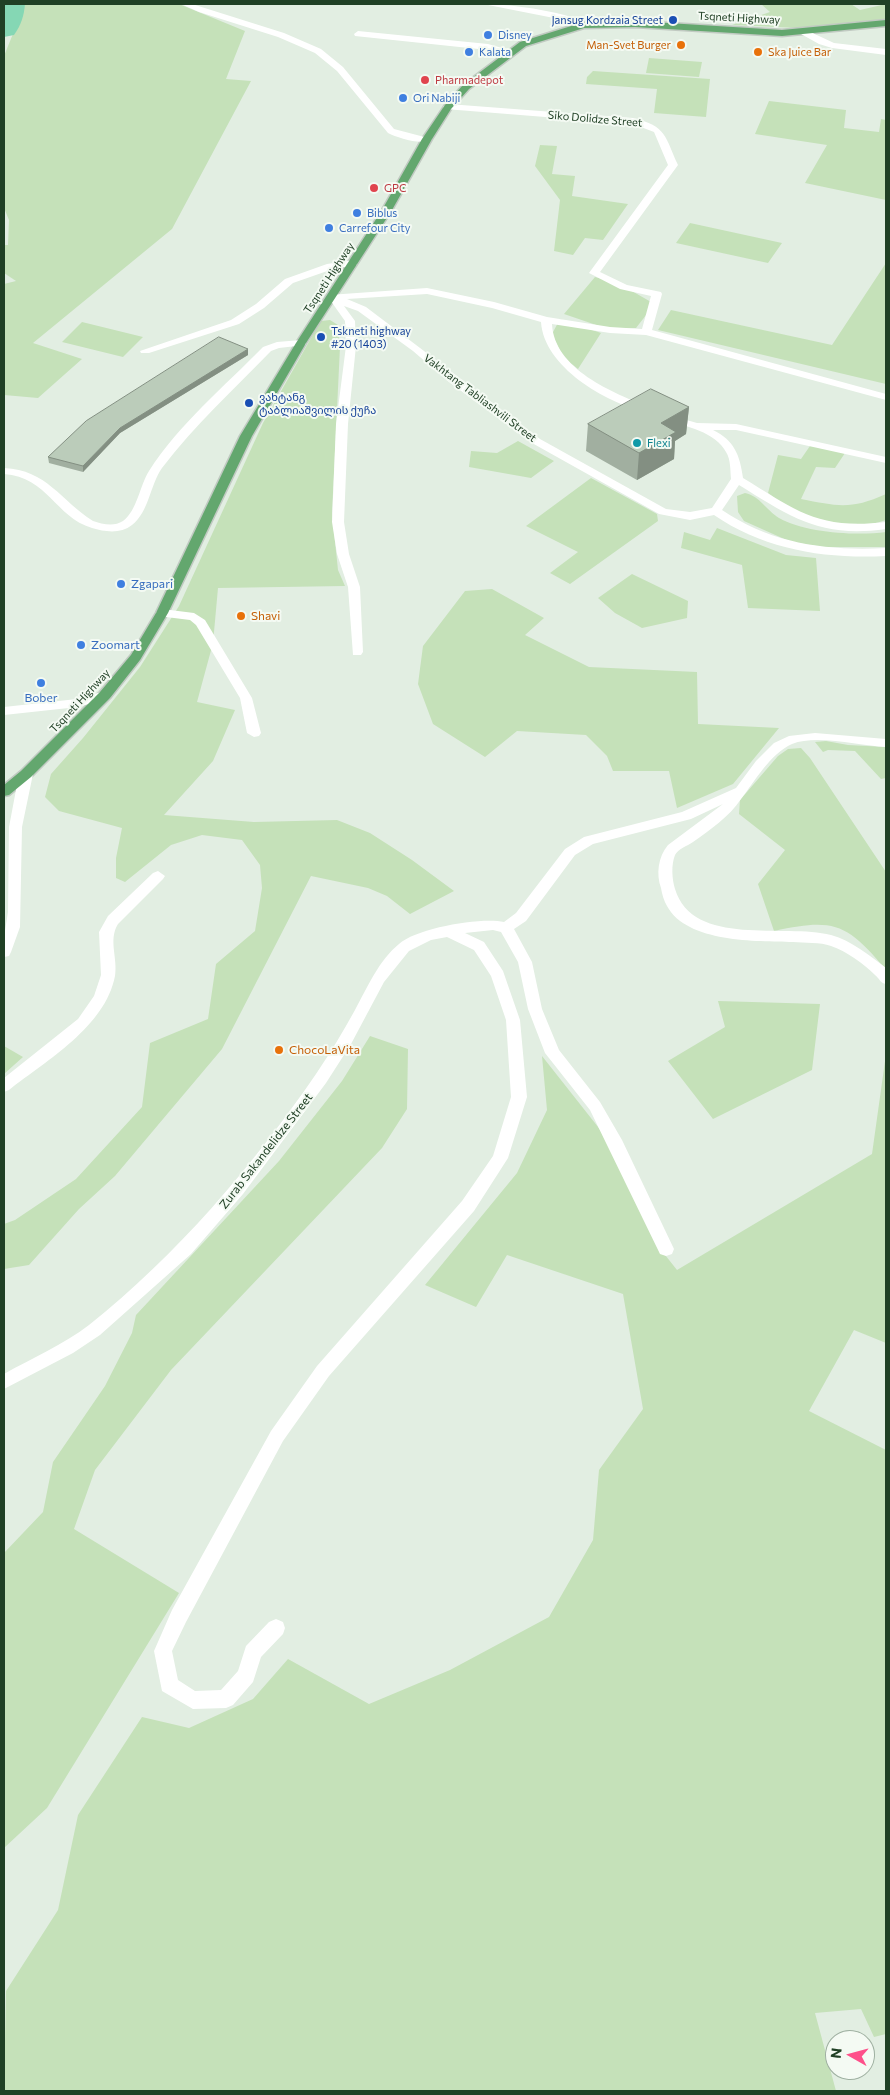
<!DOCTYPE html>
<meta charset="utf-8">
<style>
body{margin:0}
#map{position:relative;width:890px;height:2095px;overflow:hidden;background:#e2eee2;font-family:Commissioner,sans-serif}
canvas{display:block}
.frame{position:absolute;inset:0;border:5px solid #204025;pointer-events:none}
.north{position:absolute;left:825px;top:2030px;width:50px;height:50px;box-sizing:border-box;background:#f4faf3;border:1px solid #9fb0a1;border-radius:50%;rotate:277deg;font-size:14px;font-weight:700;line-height:20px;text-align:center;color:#204025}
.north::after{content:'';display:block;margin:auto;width:18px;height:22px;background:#fe508a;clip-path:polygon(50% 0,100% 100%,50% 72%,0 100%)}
</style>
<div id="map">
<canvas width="890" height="2095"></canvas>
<div class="frame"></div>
<div class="north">N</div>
</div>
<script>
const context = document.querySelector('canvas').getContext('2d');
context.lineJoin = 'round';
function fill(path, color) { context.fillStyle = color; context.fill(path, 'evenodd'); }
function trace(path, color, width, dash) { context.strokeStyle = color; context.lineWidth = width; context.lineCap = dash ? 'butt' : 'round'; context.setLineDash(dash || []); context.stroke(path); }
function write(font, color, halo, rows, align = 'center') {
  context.font = font + ' Commissioner,"Noto Sans Georgian",sans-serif'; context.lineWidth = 4; context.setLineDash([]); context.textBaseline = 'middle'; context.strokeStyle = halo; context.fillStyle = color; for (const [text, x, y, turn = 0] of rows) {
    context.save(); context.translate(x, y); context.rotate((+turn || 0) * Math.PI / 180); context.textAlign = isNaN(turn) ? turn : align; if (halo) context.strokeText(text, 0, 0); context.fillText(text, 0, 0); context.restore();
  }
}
fill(new Path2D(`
 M25 4H179L245 31 226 79 251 81 172 229 33 343 82 359 38 398 4 395V284L16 281 4 273V245H8L9 220 4 208V56Z
 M761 4H851L860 10 886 4V19L798 28 732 25 770 12Z
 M649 58 702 62 699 77 646 73Z
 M593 71 710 79 706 117 654 113 657 89 586 84 587 77Z
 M769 101 846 110 844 128 879 132 881 119 886 120V200L805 183 827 145 755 134Z
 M540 145 557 146 552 174 575 176 572 196 628 204 603 240 585 238 573 255 554 251 560 200 535 166Z
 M690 223 782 243 768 263 676 243Z
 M886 263V384L658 330 671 310 832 345Z
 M595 277 618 283 651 302 650 310 636 328 608 329 564 314Z
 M560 319 601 333 578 369 563 357 552 334Z
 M330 320 338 325 340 347 332 513 338 570 345 586 218 588 213 643 197 702 235 710 213 761 164 815 254 822 337 820 370 833 412 860 454 891 410 914 387 896 368 888 311 876 222 1049 115 1176 79 1209 29 1265 4 1269V1224L15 1220 76 1179 142 1107 150 1043 208 1019 216 964 255 931 262 888 260 865 242 840 202 835 171 845 125 882 116 878V858L122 828 59 811 45 797 51 774 83 738 140 667 179 606 263 423 319 324 321 321Z
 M82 322 143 337 123 357 62 342Z
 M518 441 554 461 531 478 469 467 471 451 497 453Z
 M812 443 845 453 835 468 816 467 801 499C837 506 851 510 886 494V520C860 530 823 524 797 513 787 509 777 499 768 493L778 455 801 459Z
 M591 478 657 514 658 521 570 584 550 573 578 552 526 526Z
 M745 493C761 497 765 509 779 518 805 533 857 536 886 532V547H822L791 542 744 521 738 512 737 496Z
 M717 528 786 555 816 558 820 611 748 608 742 565 681 548 684 532 710 540Z
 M632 574 688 601 687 618 642 628 615 613 598 598Z
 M492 589 544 618 525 635 589 667 697 672 698 724 779 728 733 784 677 808 669 771H613L607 756 586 735 517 731 485 757 433 724 418 684 423 646 465 591Z
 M826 741 848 745 886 747V778L881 779 855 751 828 750 823 752 815 742Z
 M801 748 810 758 886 872V970C847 923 834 918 774 931L758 884 785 850 739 814 740 800 778 756 788 749Z
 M718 1001 820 1004 812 1070 713 1119 668 1061 725 1027Z
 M370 1036 408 1049 407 1109 382 1148 171 1370 95 1470 74 1529 179 1593 47 1808 4 1848V1553L43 1512 53 1462 105 1386 132 1333 136 1315 279 1161 342 1081Z
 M4 1046 23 1057 4 1074Z
 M886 1054V1343L854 1330 809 1411 886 1450V2034L874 2037 861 2009 815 2013 836 2091H4L6 1991 58 1910 78 1815 142 1717 189 1728 253 1699 288 1659 369 1704 450 1670 549 1617 593 1540 599 1470 643 1409 623 1294 507 1255 476 1307 425 1285 517 1173 547 1110 542 1056 602 1132 658 1246 677 1270 872 1154Z`), '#c5e1b9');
fill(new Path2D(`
 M4 4H25C24 16 21 25 14 35L4 37Z`), '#85d7b4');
const major = new Path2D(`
 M886 20V26L782 36 635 27 584 28 526 46 469 89 451 109 432 139 392 210 306 343 252 436 168 613 140 660 110 698 31 777 9 795 4 796V785L21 771 100 692 131 655 156 613 240 436 296 343 382 210 422 139 445 105 463 85 520 42 584 22 635 21 782 30Z`);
trace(major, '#c1cac2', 3);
fill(new Path2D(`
 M181 4H192L284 33 321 49 343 67 394 129 432 139C423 146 398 138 388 133L337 71 315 53 278 37 199 12Z
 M483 4C503 3 574 12 588 25L584 28 564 20Z
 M804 29 834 43 886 49V55L832 48 819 44 801 34 800 32Z
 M358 31 488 44 516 52 512 55 488 50 355 36 354 34Z
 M448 104 633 118C667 126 665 137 678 165L600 272 627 285 661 292 662 294 652 330 886 394V400L646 335 610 333 552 324C554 369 613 393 649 407L651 409 645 412C605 402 544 367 541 322L492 308 427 294 347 299 366 307 540 439 666 509 690 512 712 508 731 479C730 470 731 460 726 452 716 432 685 426 665 420L663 418 669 415 697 423 736 424 886 457V463L736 430H713C734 440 740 455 743 478 797 511 819 530 886 522V529C821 538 792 518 739 485L722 510C772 544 827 551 886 548V556C825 559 765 550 714 515L690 520 659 514 532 443 449 382 413 351 358 311 344 306 355 321 356 346 348 424 344 522 349 554 360 587 363 652 361 655H353L348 587 337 554 332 522 336 424 346 346 345 321 328 297 329 295 427 288 494 302 547 317 610 327 642 329 651 296 620 289 589 273 668 165 654 132 633 124 445 109 443 107Z
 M353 260 357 261V265L333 269 293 283 264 308 239 324 149 353H141L140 351 231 320 256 304 285 279 327 264Z
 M301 340 306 343 305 345 279 348 271 351C234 389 194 426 162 468 150 485 149 512 132 525 121 534 105 532 92 528 55 517 48 477 4 474V468C47 470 60 500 93 521 102 524 114 527 123 521 137 511 140 485 149 471 179 424 225 386 263 347L277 342Z
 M162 609 194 613 205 620 252 698 261 733 259 736 254 737 247 733 240 698 196 625 190 620 158 616 156 613 158 610Z
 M105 691 110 692 111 695 110 698 78 707 4 715V707L77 699Z
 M815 733 886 739V747C860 746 817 734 792 744 770 754 755 781 741 799 729 817 710 830 693 842 687 846 678 849 675 855 671 865 672 879 675 889 693 948 785 923 831 935 852 941 869 955 886 968V984C880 983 880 979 875 975 864 964 846 951 831 946 820 942 805 943 793 942 757 941 687 943 667 906 664 901 662 894 661 888 656 874 658 857 668 845L723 804 691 819 593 844 575 855 526 921 514 929 532 962 542 1009 559 1050 600 1102 622 1140 674 1249 672 1254 666 1256 660 1254 590 1110 545 1053 528 1009 518 962 501 932 493 930 465 933 484 942 503 971 520 1020 527 1097 508 1158 474 1211 329 1376 283 1441 186 1622 172 1651 178 1680 195 1691 221 1690 238 1671 246 1646 269 1622 276 1619 283 1622 285 1628 283 1634 261 1657 253 1682 233 1705 226 1708 193 1709 162 1691 154 1651 172 1610 271 1431 317 1366 462 1201 493 1156 511 1097 506 1020 491 976 474 950 447 937 431 940 409 951 384 982 351 1044 326 1083 243 1194 191 1254 100 1335 73 1353 4 1389V1374C32 1358 63 1345 89 1325 177 1255 252 1167 316 1074 330 1053 343 1032 355 1010 367 988 379 960 399 944 417 928 481 917 504 922L516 913 565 849 584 837 682 812 736 788 756 761 774 743 789 736Z
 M26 770 33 774 22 827 20 927 11 952 9 956 4 957V937L8 912 9 827 19 774Z
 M158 871 165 876 163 879 118 924C108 940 118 958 115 976 105 1027 47 1060 9 1090L4 1092V1078L78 1019 94 996 101 975 99 932 108 916 153 873Z`), '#fff');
fill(major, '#63a76e');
fill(new Path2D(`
 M248 349V355L120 433 83 472 49 463 48 457Z
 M689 407 686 434 675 441 674 459 637 480 586 451 588 424Z`), '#a1afa0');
fill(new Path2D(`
 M248 349V355L120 433 83 472V466L120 428Z
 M689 407 686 434 675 441 674 459 637 480 639 453 661 423Z`), '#838f82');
const building = new Path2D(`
 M219 337 248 349 120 428 83 466 48 457 86 421Z
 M651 389 689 407 661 423 676 432 639 453 588 424Z`);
fill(building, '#bbccba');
trace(building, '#838f82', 1);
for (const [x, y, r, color] of [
 [673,20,5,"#1a4fb4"],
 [488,35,5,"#3f7fe0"],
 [681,45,5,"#e8710a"],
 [469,52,5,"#3f7fe0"],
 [758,52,5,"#e8710a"],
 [425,80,5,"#e0444e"],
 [403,98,5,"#3f7fe0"],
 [374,188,5,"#e0444e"],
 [357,213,5,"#3f7fe0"],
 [329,228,5,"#3f7fe0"],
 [321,337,5,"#1a4fb4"],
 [249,403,5,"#1a4fb4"],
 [637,443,5,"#0f9aa8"],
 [121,584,5,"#3f7fe0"],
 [241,616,5,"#e8710a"],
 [81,645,5,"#3f7fe0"],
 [41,683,5,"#3f7fe0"],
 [279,1050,5,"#e8710a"]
]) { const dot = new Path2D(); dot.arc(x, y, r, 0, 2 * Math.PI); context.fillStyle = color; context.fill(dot); trace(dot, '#f4faf3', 2); }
write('11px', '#204025', '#f4faf3', [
 ["Tsqneti Highway",739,18,3],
 ["Siko Dolidze Street",595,119,5],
 ["Tsqneti Highway",329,278,-57],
 ["Vakhtang Tabliashvili Street",480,398,37],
 ["Tsqneti Highway",80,701,-47]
]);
write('11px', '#164399', '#f4faf3', [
 ["Jansug Kordzaia Street",663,20,"right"],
 ["Tskneti highway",331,331],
 ["#20 (1403)",331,344],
 ["ვახტანგ",259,397],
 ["ტაბლიაშვილის ქუჩა",259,410]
], 'left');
write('11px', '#366cbe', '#f4faf3', [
 ["Disney",498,35],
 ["Kalata",479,52],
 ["Ori Nabiji",413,98],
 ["Biblus",367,213],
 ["Carrefour City",339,228]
], 'left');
write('11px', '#c56008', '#f4faf3', [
 ["Man-Svet Burger",671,45],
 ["Ska Juice Bar",768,52,"left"]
], 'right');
write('11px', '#be3a42', '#f4faf3', [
 ["Pharmadepot",435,80],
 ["GPC",384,188]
], 'left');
write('11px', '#0d838f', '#f4faf3', [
 ["Flexi",647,443]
], 'left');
write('12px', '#366cbe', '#f4faf3', [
 ["Zgapari",131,584],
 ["Zoomart",91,645],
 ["Bober",41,698,"center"]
], 'left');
write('12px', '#c56008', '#f4faf3', [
 ["Shavi",251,616],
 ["ChocoLaVita",289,1050]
], 'left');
write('12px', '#204025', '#f4faf3', [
 ["Zurab Sakandelidze Street",266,1151,-52]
]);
</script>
